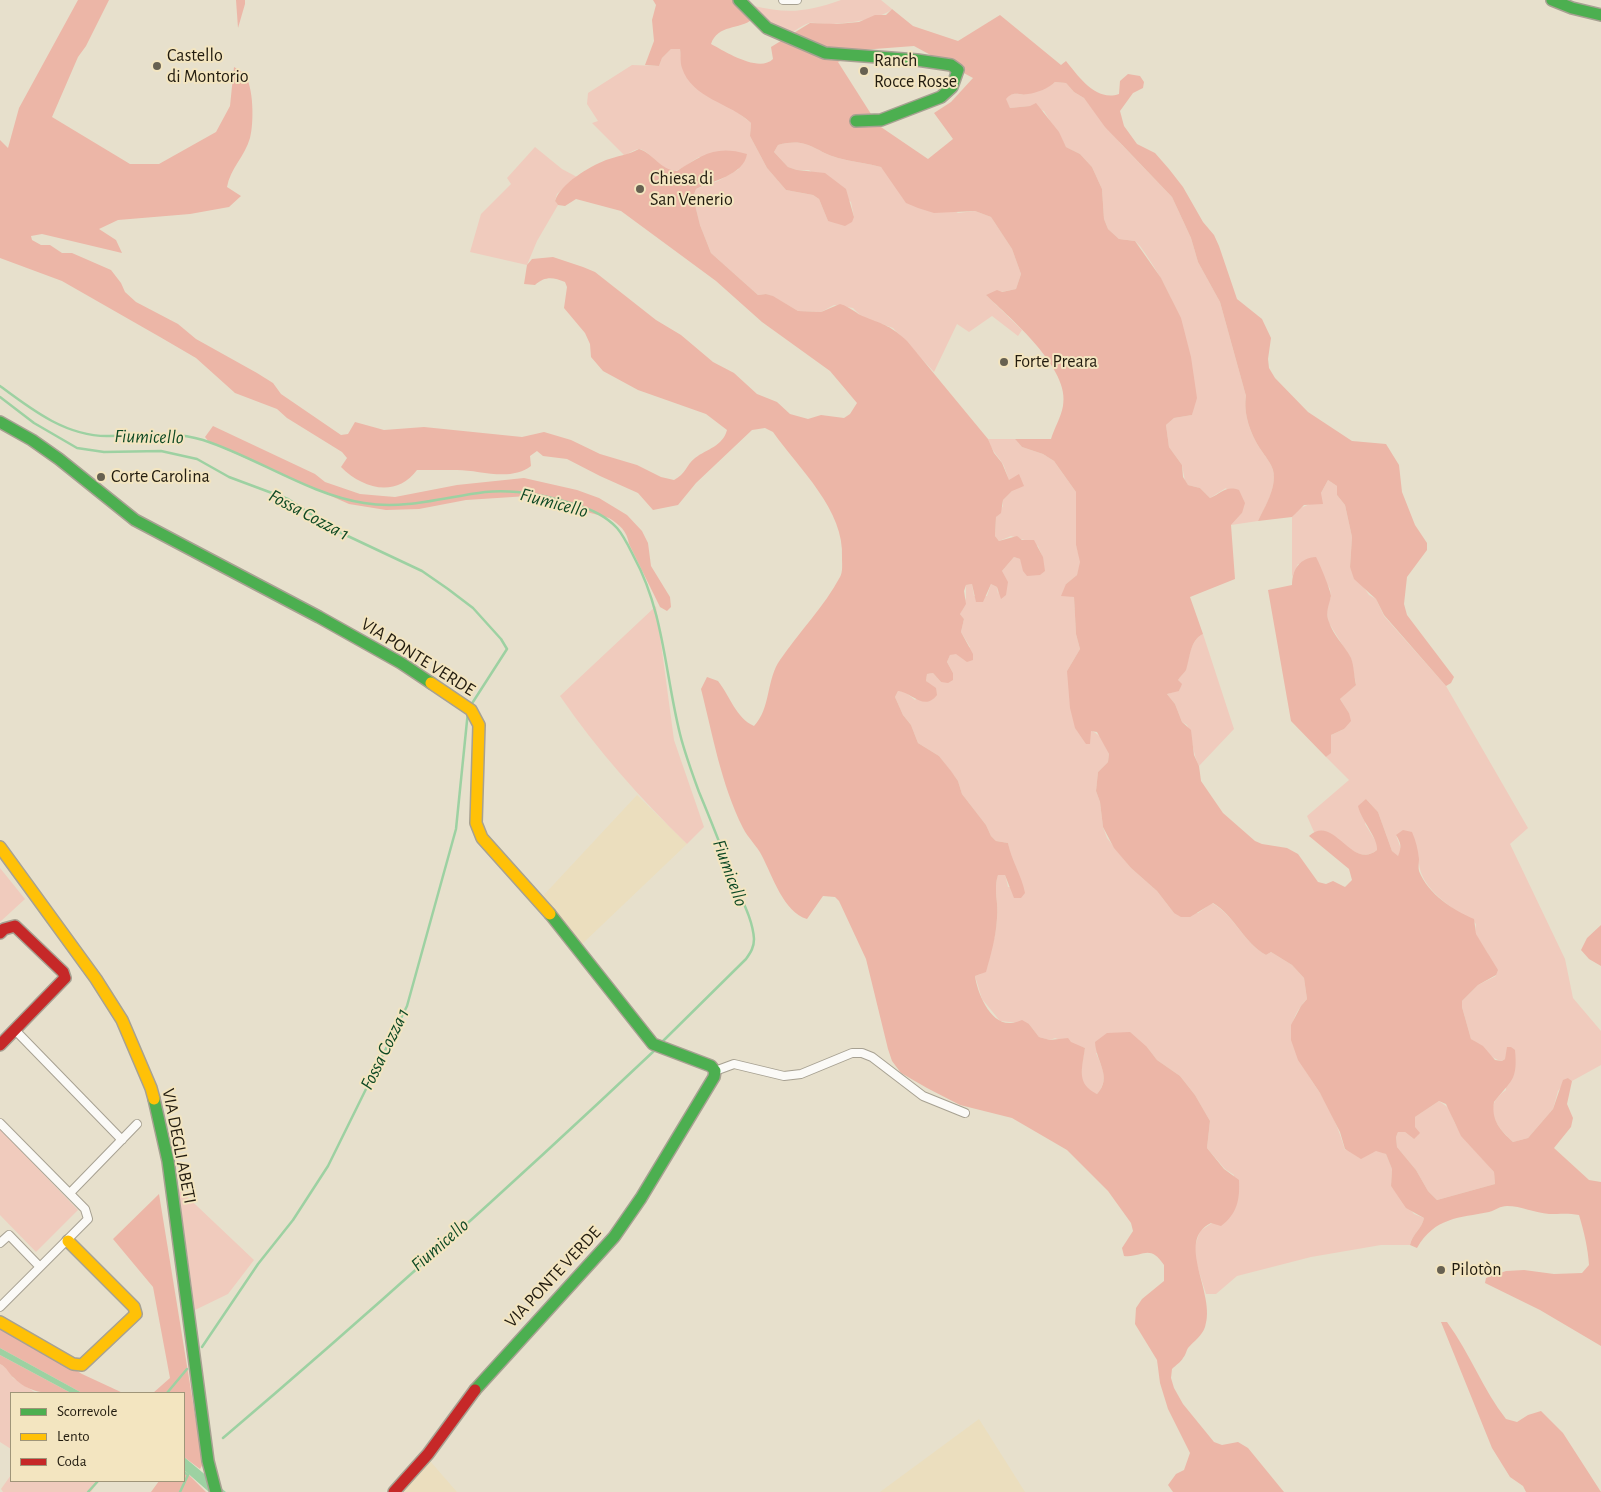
<!DOCTYPE html>
<meta charset="utf-8">
<style>
body{margin:0}
#map{position:relative;width:1601px;height:1492px;overflow:hidden;background:#e7e0cc;font-family:"Alegreya Sans",sans-serif}
canvas{display:block}
.legend{position:absolute;left:10px;top:1392px;width:175px;height:90px;box-sizing:border-box;background:#f3e5c0;border:1px solid #9f9579;margin:0;padding:6px 9px;list-style:none;font-size:15px;color:#221c0f}
.legend li{display:flex;align-items:center;gap:10px;height:25px}
.legend b{width:25px;border:1px solid #9f9579}
</style>
<div id="map">
<canvas width="1601" height="1492"></canvas>
<ul class="legend">
<li><b style="height:6px;background:#4caf50"></b>Scorrevole</li>
<li><b style="height:6px;background:#ffc107"></b>Lento</li>
<li><b style="height:6px;background:#c62828"></b>Coda</li>
</ul>
</div>
<script>
const context = document.querySelector('canvas').getContext('2d');
context.lineJoin = 'round';
function fill(path, color) { context.fillStyle = color; context.fill(path, 'evenodd'); }
function trace(path, color, width, dash) { context.strokeStyle = color; context.lineWidth = width; context.lineCap = dash ? 'butt' : 'round'; context.setLineDash(dash || []); context.stroke(path); }
function write(font, color, halo, rows, align = 'center') {
  context.font = font + ' "Alegreya Sans",sans-serif'; context.lineWidth = 4; context.setLineDash([]); context.textBaseline = 'middle'; context.strokeStyle = halo; context.fillStyle = color; for (const [text, x, y, turn = 0] of rows) {
    context.save(); context.translate(x, y); context.rotate((+turn || 0) * Math.PI / 180); context.textAlign = isNaN(turn) ? turn : align; if (halo) context.strokeText(text, 0, 0); context.fillText(text, 0, 0); context.restore();
  }
}
fill(new Path2D(`
 M637 795 687 844 580 946 541 898Z
 M979 1419 1025 1492H880Z
 M430 1461 457 1492H401L412 1481Z`), '#ebdebe');
fill(new Path2D(`
 M841 0H881L892 9C882 19 844 24 829 24 823 24 814 22 809 23 799 26 789 36 779 41L753 19 754 6C787 14 808 12 841 0Z
 M671 49H680L682 68 751 123 750 136 767 168 786 190 813 195 819 199 828 221 854 217 851 202 809 170H797L788 167 774 152 778 145C809 137 813 151 838 158 852 162 867 163 881 167L886 172 958 213 975 211 991 217 1012 249 1021 274 1016 289 986 295 1022 330 1018 336 992 316 969 332 957 324 934 372 893 328 862 317 853 308 834 305 821 312 798 311 772 296 766 294 758 295 711 253 700 225 693 197 696 189 718 181 739 169 699 157C692 161 685 167 678 170 662 176 650 148 638 149 633 150 629 154 624 155L592 123 598 121 587 104 588 93 632 65 659 66 662 58Z
 M1055 82 1066 83 1074 92 1084 98 1121 144 1172 197 1191 238 1198 262 1220 302 1246 396C1243 414 1251 435 1261 450 1265 456 1271 463 1273 470 1277 488 1265 507 1258 521L1231 525 1242 513 1226 488 1210 498 1200 488 1188 485 1185 481 1182 465 1169 447 1166 425 1174 418 1192 415C1196 400 1194 396 1193 381 1187 328 1171 289 1140 246L1135 241 1119 239 1108 229 1104 219 1102 189 1092 167 1080 154 1066 147 1044 111 1030 106 1010 108 1005 99C1013 91 1015 95 1024 94 1033 93 1049 88 1055 82Z
 M535 147 562 169 577 177 557 194 555 201 558 205 537 241 527 265 470 252 481 214 511 184 507 178Z
 M988 439H1015L1022 447 1043 454 1054 461 1076 492V545L1081 562 1077 575 1066 584 1070 596 1074 597 1076 634 1080 649 1067 671 1091 730 1101 737 1109 754 1108 762 1098 772 1096 791 1100 802 1103 827 1107 838 1131 868 1157 891 1174 913H1198L1212 903C1234 915 1244 943 1266 955L1271 952 1292 965 1304 978 1307 999C1275 1032 1301 1063 1320 1093 1331 1109 1339 1130 1345 1150L1380 1151 1386 1154 1392 1169 1391 1186 1414 1214 1424 1218C1422 1229 1412 1234 1410 1245H1381L1311 1257 1237 1276 1216 1294H1206L1195 1259V1246L1200 1231 1212 1223 1234 1175 1225 1169 1207 1148 1210 1121 1195 1095 1180 1076 1157 1060 1147 1047 1096 1053C1103 1069 1109 1080 1097 1094 1094 1093 1088 1091 1086 1089 1078 1081 1083 1058 1085 1048L1055 1038 1050 1040 1039 1037 1029 1024 1000 1021 982 999 975 976 981 974C990 955 996 938 997 918 999 903 993 890 998 875L1005 874 1008 887H1023L1010 856 1008 843 996 841 991 836 986 825 962 794 958 781 939 756 918 743 911 725 903 715 895 697 898 691 905 692 915 700 930 685 926 681 927 674 933 673 941 682 953 673 947 662 950 655 970 647 961 632 964 619 960 614 966 598V585L972 584 974 596H987L991 584 997 587 998 594 1002 571 1014 557 1020 559 1023 565 1043 558 1038 546 1028 541 1011 536 999 541 995 536 996 517 1003 506V500L1012 491C1011 486 1005 468 1003 464 997 455 991 450 988 439Z
 M1328 480 1337 486V495L1345 505 1352 537 1350 567 1369 595 1376 599 1384 616 1446 686 1528 828 1510 844 1565 959 1573 998 1601 1031V1065L1572 1081 1568 1078 1558 1091 1553 1109 1528 1138 1513 1142C1496 1126 1481 1107 1506 1090L1505 1054V1059L1502 1061C1490 1059 1482 1046 1471 1039L1462 1007V1001L1478 985 1496 976 1487 952 1475 934 1476 924C1470 917 1464 916 1457 911 1440 900 1418 881 1419 860L1396 835 1401 849 1398 857 1392 851 1378 812 1366 799 1365 824 1378 845 1377 850C1354 868 1339 828 1314 832L1307 816 1349 780 1326 757 1331 752V735L1344 729 1349 713 1340 699 1356 684 1351 659 1329 623 1326 608 1331 597 1330 589 1323 577 1298 564 1292 577V517L1298 509 1310 504 1321 493Z
 M656 606 674 740 704 827 687 844C640 798 597 750 560 696Z
 M1203 634 1234 729 1199 766C1192 752 1193 738 1187 725L1182 722 1175 704 1167 694 1180 690 1178 680C1180 677 1184 673 1185 670 1190 658 1190 640 1203 634Z
 M0 868 25 899 0 922Z
 M1439 1101 1450 1109C1455 1134 1478 1152 1494 1172L1495 1184 1437 1200 1428 1191 1416 1170 1397 1147 1396 1137 1398 1132H1405L1414 1139 1415 1117Z
 M0 1129 78 1210 36 1252 0 1215Z
 M178 1188 254 1260 228 1294 195 1310Z
 M0 1364 8 1369 13 1378 36 1393H11V1449L0 1442Z
 M11 1475V1481H99L91 1492H3L1 1489Z`), '#f0cbbd');
fill(new Path2D(`
 M78 0H109L86 46 78 57 52 117 130 164H159L216 132 230 106 234 67C237 69 242 71 244 74 254 85 254 124 250 138 245 156 230 169 227 187L241 196 229 207 190 214 118 220 99 229 116 240 122 253 42 234 31 236 32 240 41 245H50L62 253H72L111 270 121 283 125 292 136 302 178 324 196 339 257 373 273 383 281 394 341 435 348 434 355 422 384 430 424 427 522 437 544 432 571 440 600 454 637 465 661 477 674 480C686 474 686 465 695 458 707 449 723 446 727 430L706 414 638 390 603 371 591 357 590 344 585 333 564 308 567 287 565 282C553 277 545 276 535 285L524 284 527 265 532 259 553 257 583 267 595 272 656 320 681 335 713 362 734 373 757 394 777 402 790 414 808 419 821 415 844 418 850 414 857 403 830 371 762 322 716 281 621 211 576 199 565 206 558 205 555 201C561 183 589 167 606 160 617 156 628 155 639 149 653 153 660 170 677 171 703 155 715 145 747 154 744 175 712 181 696 189L693 197 700 225 711 253 758 295 766 294 773 296 798 311 821 312 840 304C851 307 856 314 865 317 885 325 891 326 907 341L988 439 994 453 1002 463 1009 480 1019 474 1024 486 1012 491 1003 500 1001 513 996 517 995 536 999 541 1017 536 1022 540H1034L1043 557 1045 571 1040 575 1027 576 1023 571 1020 559 1014 557 1002 571 1008 582 1006 595 1001 599 997 587 991 584 983 602H976L972 584 966 585 964 591 966 604 960 614 964 619 961 632 973 654V660L967 662 956 654 950 655 947 662 953 673V680L948 683 941 682 933 673 927 674 926 681 936 688 937 695C924 712 912 692 898 691L895 697 903 715 911 725 918 743 939 756 951 771 958 781 962 794 986 825 991 836 996 841 1008 843C1011 860 1022 876 1025 893L1021 898H1014L1005 875H998C993 890 999 903 997 918 996 937 991 954 986 972L975 976C977 992 990 1025 1011 1023 1014 1023 1019 1021 1022 1020L1029 1024 1039 1037 1050 1040 1068 1038 1071 1042 1085 1048C1082 1069 1076 1084 1097 1094 1113 1077 1096 1062 1095 1042L1107 1033 1130 1032 1147 1047 1157 1060 1180 1076 1195 1095 1210 1121 1207 1148 1224 1169 1239 1180C1240 1200 1237 1214 1221 1226L1211 1223C1174 1241 1217 1294 1205 1327 1202 1336 1194 1341 1188 1348 1186 1351 1186 1355 1183 1358 1181 1362 1176 1365 1172 1369L1171 1378 1174 1388 1183 1404 1214 1442 1222 1445 1238 1442 1248 1448 1284 1492H1173L1168 1485 1176 1474 1184 1470 1190 1453 1168 1409 1160 1383 1157 1360 1135 1324 1136 1308 1142 1299 1164 1281V1265C1149 1243 1143 1258 1124 1256L1122 1248 1133 1231 1131 1223 1108 1191 1067 1150 1012 1118 960 1105 927 1088 901 1073 892 1061 888 1049 866 959 839 901 835 897 823 896 807 919C784 913 772 875 762 856 757 846 748 838 743 828 721 784 713 736 701 689L707 677 718 681C730 696 736 718 754 726 771 708 766 680 780 660 799 632 824 607 840 577 843 572 842 564 842 558 845 510 799 469 773 432L765 428 752 430 696 483 678 505 653 510 638 493 600 476 567 459 543 456 537 451 530 456 531 466C510 482 480 470 457 470 444 470 430 470 417 470 396 498 363 489 341 467L347 458 342 452 287 418 277 409 235 393 196 358 160 337 62 281 0 258V140L8 148 19 108Z
 M236 0H245V4L238 28Z
 M653 0H741L754 6 753 19C739 30 718 24 711 44 726 52 759 73 773 59L771 47 810 23 837 24 859 22 875 15H886L892 9 913 26 958 41 1000 15 1061 65 1066 61C1079 77 1096 102 1119 94L1120 81 1128 74 1140 76 1144 82 1143 88 1133 93 1120 111 1124 126 1137 144 1155 153 1169 169 1183 187 1203 222 1214 235 1219 246 1237 299 1262 319 1271 338 1268 359 1269 368 1275 378 1308 412 1352 441 1386 444 1399 465 1402 492 1415 525 1427 543V550L1407 577 1404 604 1407 615 1454 677 1451 683 1446 686 1384 615 1376 599 1354 579 1350 567 1352 537 1345 505 1337 495V486L1328 480 1321 493 1323 504 1304 505 1292 517 1258 521C1265 506 1277 488 1273 470 1271 463 1265 456 1261 450 1251 435 1243 414 1246 396L1220 302 1198 262 1191 238 1172 197 1105 127 1084 98 1074 92 1066 83 1055 82C1049 88 1037 93 1028 94 1018 96 1014 90 1006 99L1010 108 1030 106 1036 103 1059 132 1066 147 1080 154 1092 167 1102 189 1104 219 1108 229 1119 239 1135 241 1161 278 1181 318 1191 357 1197 398 1192 415 1174 418 1166 425 1169 447 1182 465 1183 477 1188 485 1200 488 1210 498C1222 493 1226 485 1239 490L1245 503 1242 513 1231 525 1235 579 1190 597 1203 634C1190 640 1190 658 1186 670 1184 673 1180 677 1178 680L1182 684 1179 691 1167 694 1175 704 1182 722 1191 730 1194 755 1199 766 1201 781 1223 813 1255 841 1262 844 1287 848 1298 854 1318 882 1326 884 1333 881 1345 887 1352 880 1349 869 1309 836C1334 813 1351 871 1377 850 1378 838 1361 820 1358 806L1366 799 1378 812 1392 851 1398 856C1402 847 1401 843 1396 835L1403 830 1412 832C1416 841 1418 850 1419 859 1419 863 1418 867 1419 871 1428 894 1453 910 1474 919L1476 934 1498 970 1496 975 1478 985 1462 1001V1007L1471 1039 1483 1046 1495 1060 1502 1061 1505 1059 1507 1047H1511L1515 1050C1518 1081 1511 1080 1494 1102 1491 1120 1500 1130 1513 1142L1528 1138 1553 1109 1563 1080 1568 1078 1572 1081 1567 1104 1573 1118 1571 1127 1554 1148 1589 1180 1601 1182V1346L1540 1310 1485 1283 1486 1278 1506 1271 1524 1270 1554 1274 1582 1273 1589 1265C1588 1248 1584 1232 1579 1215 1569 1213 1560 1214 1549 1214 1535 1213 1521 1206 1507 1206 1500 1206 1496 1210 1489 1212 1459 1218 1435 1217 1417 1248L1410 1245C1412 1234 1422 1229 1424 1218L1406 1208 1391 1186 1392 1169 1386 1154 1376 1151 1361 1159 1345 1149 1340 1132 1320 1093 1298 1060 1291 1040V1025L1301 1006 1307 999 1304 978 1292 965 1271 952 1266 955C1244 943 1234 915 1213 903L1190 917H1181L1174 913 1157 891 1131 868 1114 848 1103 827 1100 802 1096 791 1098 772 1108 762 1109 754 1097 732 1091 731 1090 744H1086L1075 728 1070 708 1067 671 1080 649 1076 634 1074 597 1061 596 1066 584 1077 575 1080 562 1076 545V492L1054 461 1043 454 1022 447 1015 439H1051C1054 429 1061 417 1063 406 1071 369 1010 318 986 295L997 290 1002 292 1016 289 1021 274 1012 249 991 217 975 211 934 213 918 208 906 203 881 167C867 163 852 162 838 158 813 151 809 137 778 145L774 152 788 167 797 170 825 173 846 189 854 217 852 222 845 226 828 221 819 199 813 195 786 190 767 168 750 136 751 123C731 103 692 99 682 68 680 63 681 55 680 49H671L662 58 659 66 645 65 654 41 652 20 656 5ZM914 46 973 78 951 102 934 113 953 139 928 159 878 125 838 62 861 50ZM1439 1101 1446 1104 1461 1136 1494 1172 1495 1184 1437 1200 1428 1191 1416 1170 1397 1147 1396 1137 1398 1132H1405L1414 1139 1420 1133 1415 1127V1117Z
 M213 426 315 474 325 482 360 494 383 496 395 497 457 485 524 478 577 490 599 498 627 515 642 531 648 543 651 566 670 597 671 607 667 611 660 607 629 544C627 531 620 525 609 518L528 496 466 500 419 509 386 510 349 504 209 442 205 437Z
 M1316 557C1319 562 1331 591 1331 596 1329 606 1325 611 1329 622 1333 635 1345 646 1351 658 1354 666 1354 676 1356 685L1340 699 1349 713 1351 721 1344 729 1331 735V753L1326 757 1291 721 1268 590 1292 585C1292 569 1300 558 1316 557Z
 M1601 925V966L1589 959 1581 950 1587 938Z
 M159 1194 203 1464 200 1469 184 1457V1393H153L170 1378 153 1287 113 1239Z
 M1441 1322H1447C1470 1353 1483 1390 1506 1419L1517 1422 1528 1415 1541 1411 1563 1433 1601 1492H1526L1523 1486 1510 1477 1492 1448Z
 M0 1323 82 1374 123 1393H82L0 1348Z
 M0 1355 71 1393C49 1393 31 1395 14 1378 8 1373 8 1368 0 1364Z
 M184 1470 206 1492H151L159 1481H184Z`), '#ecb6a7');
fill(new Path2D(`
 M0 1348 82 1393H71L0 1355Z
 M184 1457 226 1492H209L184 1470Z`), '#9dd1a2');
trace(new Path2D(`
 M0 386C32 410 67 437 109 436 142 436 171 430 203 440 256 457 310 495 364 503 405 510 445 497 485 492 515 489 545 495 573 504 588 508 606 516 617 528 624 536 629 547 634 557 664 612 665 674 680 734 685 754 692 773 699 792 712 823 724 854 736 886 743 902 753 921 754 939 754 947 751 952 746 959L663 1041
 M0 397 34 423 77 448 104 452 161 451 197 459 229 477 288 499 335 530 422 571 448 589 473 608 501 639 507 649 471 705
 M202 1347 258 1264 293 1220 328 1166 407 1006 456 829 468 711
 M167 1393 187 1369
 M223 1438C370 1313 514 1183 655 1050
 M88 1492 98 1481
 M180 1492 188 1475 184 1472`), '#9dd1a2', 2.5);
const street = new Path2D(`
 M783 0H797
 M15 1030 122 1140
 M715 1071 734 1064 784 1076 801 1074 852 1053H862L872 1057 923 1096 965 1113
 M0 1123 85 1209 88 1219 0 1307
 M70 1193 137 1124
 M0 1243 9 1235 40 1267`);
const fast = new Path2D(`
 M739 0 767 28 825 53 917 60 951 65 958 70 952 87 941 97 881 120 856 121
 M1552 0 1572 8 1601 15
 M0 422 32 440 59 459 135 520 319 617 401 663 431 683
 M154 1099 168 1161 208 1461 216 1492
 M475 1390 614 1237 641 1198 714 1077 715 1071 711 1066 653 1044 550 914`);
const slow = new Path2D(`
 M431 683 471 710 479 725 476 823 482 838 550 914
 M0 847 96 979 122 1020 151 1088 154 1099
 M0 1322 73 1364 82 1365 136 1314 134 1307 68 1241`);
const jam = new Path2D(`
 M0 933 4 929 15 926 63 972 65 978 0 1045
 M394 1492 428 1454 475 1390`);
trace(street, '#a7a192', 10);
trace(fast, '#a7a192', 14);
trace(slow, '#a7a192', 14);
trace(jam, '#a7a192', 14);
trace(street, '#fbfaf7', 8);
trace(fast, '#4caf50', 11);
trace(slow, '#ffc107', 11);
trace(jam, '#c62828', 11);
for (const [x, y, r, color] of [
 [157,66,5,"#676151"],
 [864,71,5,"#676151"],
 [640,189,5,"#676151"],
 [1004,362,5,"#676151"],
 [101,477,5,"#676151"],
 [1441,1270,5,"#676151"]
]) { const dot = new Path2D(); dot.arc(x, y, r, 0, 2 * Math.PI); context.fillStyle = color; context.fill(dot); trace(dot, '#f3e5c0', 2); }
write('18px', '#221c0f', '#f3e5c0', [
 ["Castello",167,56],
 ["di Montorio",167,77],
 ["Ranch",874,61],
 ["Rocce Rosse",874,82],
 ["Chiesa di",650,179],
 ["San Venerio",650,200],
 ["Forte Preara",1014,362],
 ["Corte Carolina",111,477],
 ["Pilotòn",1451,1270]
], 'left');
write('18px', '#221c0f', '#f3e5c0', [
 ["VIA PONTE VERDE",418,657,32],
 ["VIA DEGLI ABETI",179,1146,79],
 ["VIA PONTE VERDE",553,1277,-47]
]);
write('italic 19px', '#0e4924', '#f3e5c0', [
 ["Fiumicello",149,437,1],
 ["Fiumicello",554,503,15],
 ["Fossa Cozza 1",309,515,28],
 ["Fiumicello",730,873,70],
 ["Fossa Cozza 1",385,1049,-64],
 ["Fiumicello",440,1245,-41]
]);
</script>
